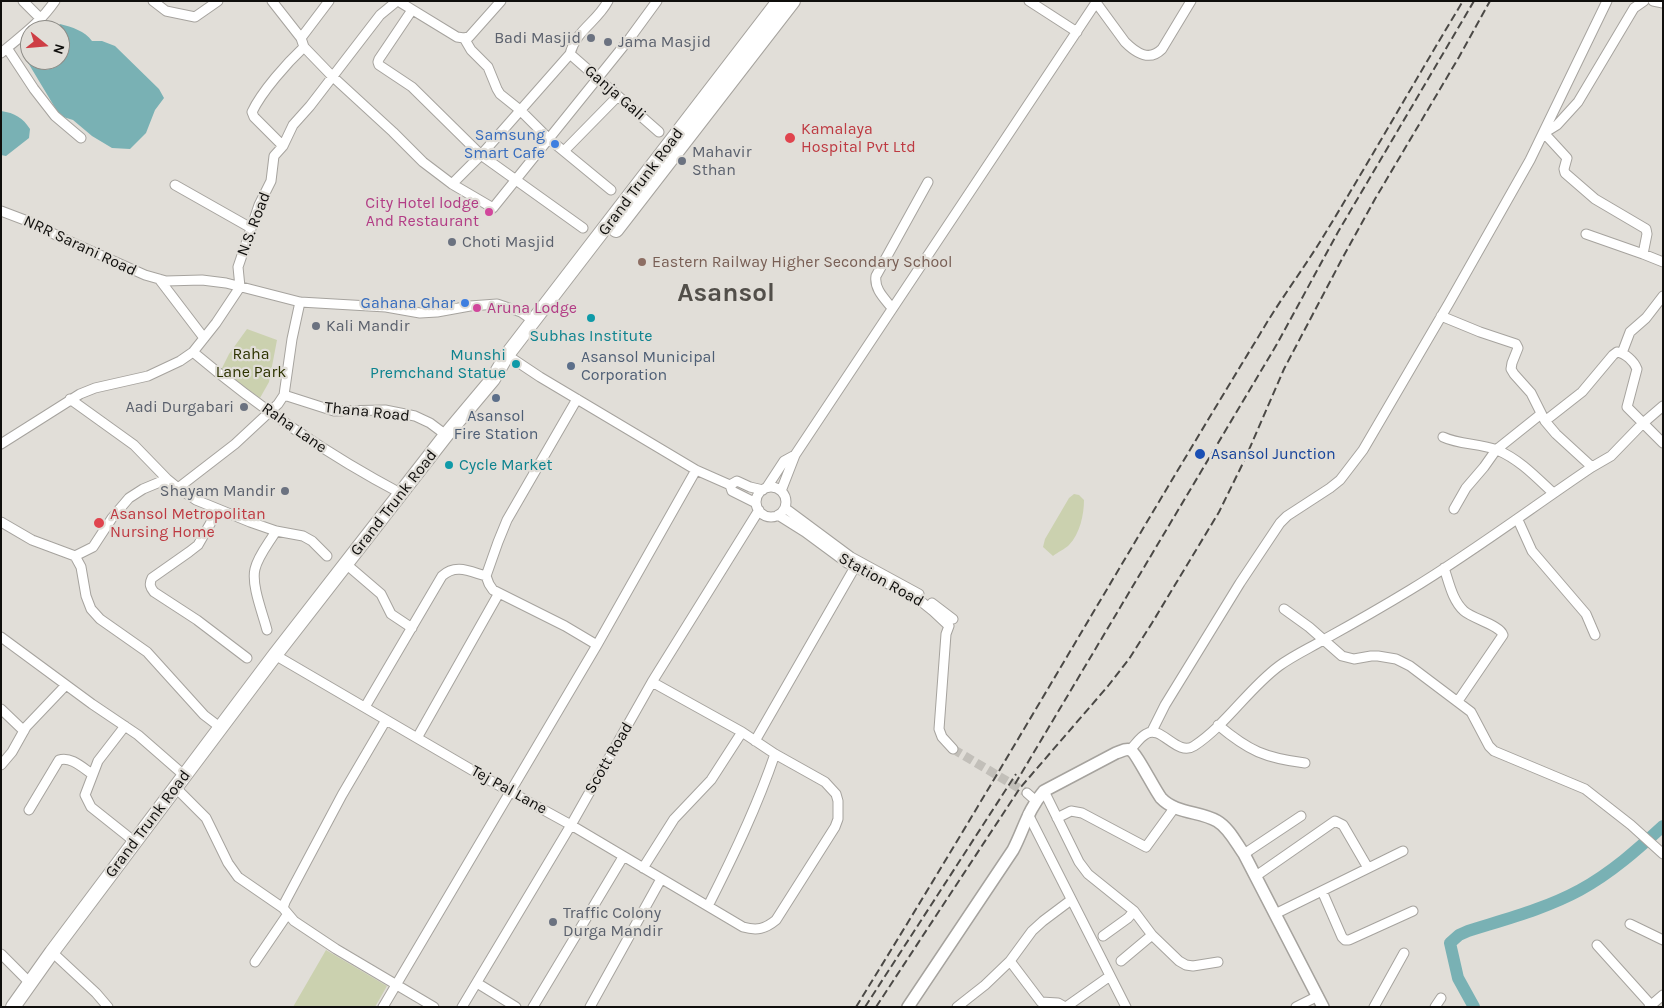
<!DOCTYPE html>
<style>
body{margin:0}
#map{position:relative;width:1664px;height:1008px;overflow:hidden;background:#e1ded8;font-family:Karla,sans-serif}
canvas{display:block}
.frame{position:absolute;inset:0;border:2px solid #0f0e0c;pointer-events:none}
.north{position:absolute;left:20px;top:20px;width:50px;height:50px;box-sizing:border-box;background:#e1ded8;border:1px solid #8d8b86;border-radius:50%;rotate:107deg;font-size:14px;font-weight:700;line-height:20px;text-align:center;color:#0f0e0c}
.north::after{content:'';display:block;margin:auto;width:18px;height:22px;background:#ce3e45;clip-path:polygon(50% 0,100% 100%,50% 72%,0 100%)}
</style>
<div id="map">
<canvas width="1664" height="1008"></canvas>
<div class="frame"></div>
<div class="north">N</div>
</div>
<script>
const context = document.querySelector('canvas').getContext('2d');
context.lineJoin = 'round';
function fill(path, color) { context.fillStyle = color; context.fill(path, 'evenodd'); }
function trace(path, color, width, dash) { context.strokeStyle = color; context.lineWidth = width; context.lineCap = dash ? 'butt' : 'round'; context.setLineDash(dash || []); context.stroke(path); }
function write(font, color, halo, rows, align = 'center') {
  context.font = font + ' Karla,sans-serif'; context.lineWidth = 4.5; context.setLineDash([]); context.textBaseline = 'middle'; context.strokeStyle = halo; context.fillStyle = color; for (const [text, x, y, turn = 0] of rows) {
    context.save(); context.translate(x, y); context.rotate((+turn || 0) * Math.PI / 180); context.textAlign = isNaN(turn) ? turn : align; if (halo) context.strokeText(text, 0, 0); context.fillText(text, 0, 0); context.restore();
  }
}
fill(new Path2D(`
 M247 329 277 340 269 382 260 398 221 370 229 354Z
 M1074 494 1079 495 1084 500C1084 514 1080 534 1069 545 1065 549 1058 552 1053 556L1043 547 1045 539 1069 498Z
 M326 950 387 986 375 1007H293Z`), '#cbd1af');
fill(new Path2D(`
 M60 24C72 27 85 31 92 41H102L115 46 159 89 164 98 155 110 146 133 130 149 112 148 92 136 73 120 60 116 27 61 30 58V60H60V30H55Z
 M1 111C15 113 23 118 30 129L29 138 6 156 1 155Z`), '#79b1b4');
trace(new Path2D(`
 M1474 1007 1458 978 1450 943 1459 935 1468 931C1506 919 1545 909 1580 890 1611 873 1637 850 1663 826`), '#79b1b4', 12);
trace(new Path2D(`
 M953 749 1027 793`), '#c2bfb9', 9, [9, 4.5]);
const minor = new Path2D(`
 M23 1 41 19
 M153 1 166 11 195 17 218 1
 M272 1 301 38
 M398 1 457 37 464 38 469 37 501 1
 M1029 1 1077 32
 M1095 1 1125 42C1136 53 1149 62 1162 49L1191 1
 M1644 1 1634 8 1578 102 1557 125 1544 133 1567 158 1564 169 1565 173 1595 199 1646 229 1647 234 1643 254 1663 262
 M1653 1 1663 3
 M412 10 379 59 378 62 379 65 412 87 481 155 583 228
 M464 38 471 50 488 67 497 89 500 94 520 110 549 139 611 190
 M304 47 332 76 393 132 423 162 452 184 493 208 630 38 657 1
 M7 48 34 89 55 116 81 138
 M1 53C21 36 40 23 55 1
 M570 54 659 132
 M283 146 293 125 310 106 380 15 397 1
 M564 151 618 96
 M452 184 481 155 570 54C576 30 597 22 608 1
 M175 185 251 228
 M1 211 30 222 62 238 145 275 166 281 202 280 226 283 300 302 386 307 420 313 437 312 470 306 497 304 521 312 534 321
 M1586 234 1643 254
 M159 279 204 338
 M892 308C884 298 874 289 876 276L928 182
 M1441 316 1480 332 1516 344 1518 348 1512 363 1511 369 1514 374 1531 393 1545 421 1556 434 1592 467
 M193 352C257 406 328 455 402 494
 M1622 353 1630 332 1646 318 1663 296
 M507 355 540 377 696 470 730 485
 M284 395 334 411 385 410 415 416 430 423 446 435
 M70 399 134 445 167 479
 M577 399 507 520 498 542 486 576 489 584 493 590 565 626 597 645
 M1545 421 1582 392 1613 355 1617 352C1625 353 1634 361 1637 369L1627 407 1663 443
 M1443 437C1460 445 1480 443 1497 450 1519 459 1536 477 1553 493
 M1 444 80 394 95 388 148 376 180 361 193 352 216 323 240 287 238 267 259 205 271 181 274 156 283 146 254 117 252 112C262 91 287 63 304 47L301 38 329 1
 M795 455 1097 1
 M767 487 784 461 795 455 781 491
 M756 502a15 15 0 1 1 30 0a15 15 0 1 1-30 0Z
 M178 488 196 500 250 522 276 531 303 536 312 541 327 556
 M756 503 732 491 730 485 737 481 750 487 763 490
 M785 508 851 557 919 594
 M1454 509 1466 488 1484 467 1496 450 1541 414
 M218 510 198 545 189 552 152 578C149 584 150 587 154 592L197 620 247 658
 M778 515 805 532 847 563 918 599 933 611 949 626 946 634 939 729 942 737 953 749
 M1518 520 1532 551 1586 614 1595 635
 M1 522 32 540 75 556 93 547 112 518 129 498 143 489 167 479 178 488 235 444 278 404 284 395 292 339 300 302
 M75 556 81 567 86 596 91 609 100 619 147 652 204 715 221 728
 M346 564 381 594 391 614 412 628
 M1444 568C1449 582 1452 600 1464 611 1473 619 1500 625 1503 635L1458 701
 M932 603 953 619
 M1284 609 1309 627 1342 656 1354 659 1371 656H1378L1396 659 1410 666 1471 712 1489 746 1494 751 1585 789 1631 825 1663 854
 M267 630C263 614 251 585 255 569 258 556 269 543 276 531
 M1 637 92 704 138 735 185 776
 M275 655 489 780 571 825 743 927C757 931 765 929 776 920L835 827 838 819V801L836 794 825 782 775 754 742 732 652 682
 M365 707 442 576C456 563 471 572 486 576
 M1 709 24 731
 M386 720 342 795 285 902 283 908 294 921 336 949 434 1007
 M1218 725C1249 751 1265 758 1305 763
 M125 726 98 761 85 795 91 807 135 842
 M1152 731 1165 705 1240 583 1280 523 1287 516 1330 488 1340 480 1363 450 1449 303 1530 160 1607 1
 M417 738 499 593
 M755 741 855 567
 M1130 750C1135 745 1140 737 1146 734 1161 724 1177 757 1194 746 1227 724 1248 689 1279 666 1294 655 1310 648 1325 639 1354 623 1382 607 1410 590 1473 552 1531 508 1592 467L1611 456 1642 424 1663 406
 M1 765 12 752 26 727 66 685
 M176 788 206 818 228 863 238 877 283 908
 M1044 791 1079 862 1088 874 1134 911 1152 935 1179 961 1186 965 1193 966 1218 962
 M1027 793 1036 801
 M29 810 59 760C71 756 83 768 92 774
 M1028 814 1126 1007
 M1057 818 1071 811 1082 813 1146 847 1175 807
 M1244 854 1301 816
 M643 868 674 819 711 780 742 732
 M1256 876 1335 821 1343 825 1368 868
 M1322 891 1342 937 1345 940H1349L1413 911
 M708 906C734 855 757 807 775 754
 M1275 914 1403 851
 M1630 924 1663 940
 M1103 936 1128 918 1134 911
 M1597 945 1651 1005
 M52 952 96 993 108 1007
 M1 954 29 982
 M1010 961 1041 1002 1058 1003 1065 1007
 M1121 961 1152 935
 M255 962 287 915
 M477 983 516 1007
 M383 1007 597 645 696 470
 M462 1007 571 825 652 682 759 510
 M533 1007 623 857
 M590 1007 661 879
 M957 1007 985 985 1010 961 1032 931 1043 921 1071 900
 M1066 1007 1110 976
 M1296 1007 1318 996
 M1374 1007 1404 953
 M1435 1007 1441 998
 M1649 1007 1663 995`);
const tertiary = new Path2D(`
 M908 1007 1013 850C1024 829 1028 809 1044 791L1116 753C1120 752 1126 748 1130 750 1136 752 1154 789 1161 798 1176 814 1200 811 1217 821 1229 828 1236 843 1244 854L1323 1007`);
const primary = new Path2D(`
 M616 230 793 1
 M13 1007 52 952 275 655 446 435 493 379 507 355 779 1`);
trace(minor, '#a6a39e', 11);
trace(tertiary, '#a6a39e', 14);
trace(primary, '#a6a39e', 16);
trace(minor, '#fff', 9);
trace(tertiary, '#fff', 11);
trace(primary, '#fff', 14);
trace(new Path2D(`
 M1015 784 1277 344 1338 232 1474 1
 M856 1007C994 784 1124 557 1260 334 1278 303 1299 275 1318 245 1368 164 1414 82 1463 1
 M865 1007 1016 774
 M876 1007 1020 788 1108 686 1129 659 1152 623 1219 512 1245 459 1284 369 1343 257 1375 199 1459 57 1490 1`), '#4b4946', 2, [8, 4]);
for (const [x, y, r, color] of [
 [591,38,5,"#6b7280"],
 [608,42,5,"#6b7280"],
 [790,138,6,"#e0444e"],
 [555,144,5,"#3f7fe0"],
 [682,161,5,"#6b7280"],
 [489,212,5,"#d1479c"],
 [452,242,5,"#6b7280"],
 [642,262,5,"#8d6e63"],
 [465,303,5,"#3f7fe0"],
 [477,308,5,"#d1479c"],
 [591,318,5,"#0f9aa8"],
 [316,326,5,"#6b7280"],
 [516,364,5,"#0f9aa8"],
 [571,366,5,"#5c6f8a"],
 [496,398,5,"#5c6f8a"],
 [244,407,5,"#6b7280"],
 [1200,454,6,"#1a4fb4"],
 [449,465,5,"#0f9aa8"],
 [285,491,5,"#6b7280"],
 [99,523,6,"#e0444e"],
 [553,922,5,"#6b7280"]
]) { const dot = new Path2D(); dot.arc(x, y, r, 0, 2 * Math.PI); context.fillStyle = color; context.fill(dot); trace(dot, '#e1ded8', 2); }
write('16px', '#5b616d', '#e1ded8', [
 ["Badi Masjid",581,38,"right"],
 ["Jama Masjid",618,42],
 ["Mahavir",692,152],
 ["Sthan",692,170],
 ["Choti Masjid",462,242],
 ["Kali Mandir",326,326],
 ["Aadi Durgabari",234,407,"right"],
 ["Shayam Mandir",275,491,"right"],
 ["Traffic Colony",563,913],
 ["Durga Mandir",563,931]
], 'left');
write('16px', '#0f0e0c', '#e1ded8', [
 ["Ganja Gali",615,93,41],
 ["Grand Trunk Road",641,182,-53],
 ["N.S. Road",254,224,-69],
 ["NRR Sarani Road",80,246,25],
 ["Thana Road",367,412,6],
 ["Raha Lane",294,428,35],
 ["Grand Trunk Road",394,503,-52],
 ["Station Road",881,580,29],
 ["Scott Road",609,758,-60],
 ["Tej Pal Lane",509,790,29],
 ["Grand Trunk Road",148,824,-53]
]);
write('16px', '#be3a42', '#e1ded8', [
 ["Kamalaya",801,129],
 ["Hospital Pvt Ltd",801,147],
 ["Asansol Metropolitan",110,514],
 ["Nursing Home",110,532]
], 'left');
write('16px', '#366cbe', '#e1ded8', [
 ["Samsung",545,135],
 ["Smart Cafe",545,153],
 ["Gahana Ghar",455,303]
], 'right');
write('16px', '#b23c85', '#e1ded8', [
 ["City Hotel lodge",479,203],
 ["And Restaurant",479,221],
 ["Aruna Lodge",487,308,"left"]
], 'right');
write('16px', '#785e54', '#e1ded8', [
 ["Eastern Railway Higher Secondary School",652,262]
], 'left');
write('16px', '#0d838f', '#e1ded8', [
 ["Subhas Institute",591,336],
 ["Munshi",506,355,"right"],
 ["Premchand Statue",506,373,"right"],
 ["Cycle Market",459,465,"left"]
]);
write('16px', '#2d3300', '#e1ded8', [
 ["Raha",251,354],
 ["Lane Park",251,372]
]);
write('16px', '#4e5e75', '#e1ded8', [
 ["Asansol Municipal",581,357],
 ["Corporation",581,375],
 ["Asansol",496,416,"center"],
 ["Fire Station",496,434,"center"]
], 'left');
write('16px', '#164399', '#e1ded8', [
 ["Asansol Junction",1211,454]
], 'left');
write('bold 26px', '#524f4a', '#e1ded8', [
 ["Asansol",726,294]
]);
</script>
